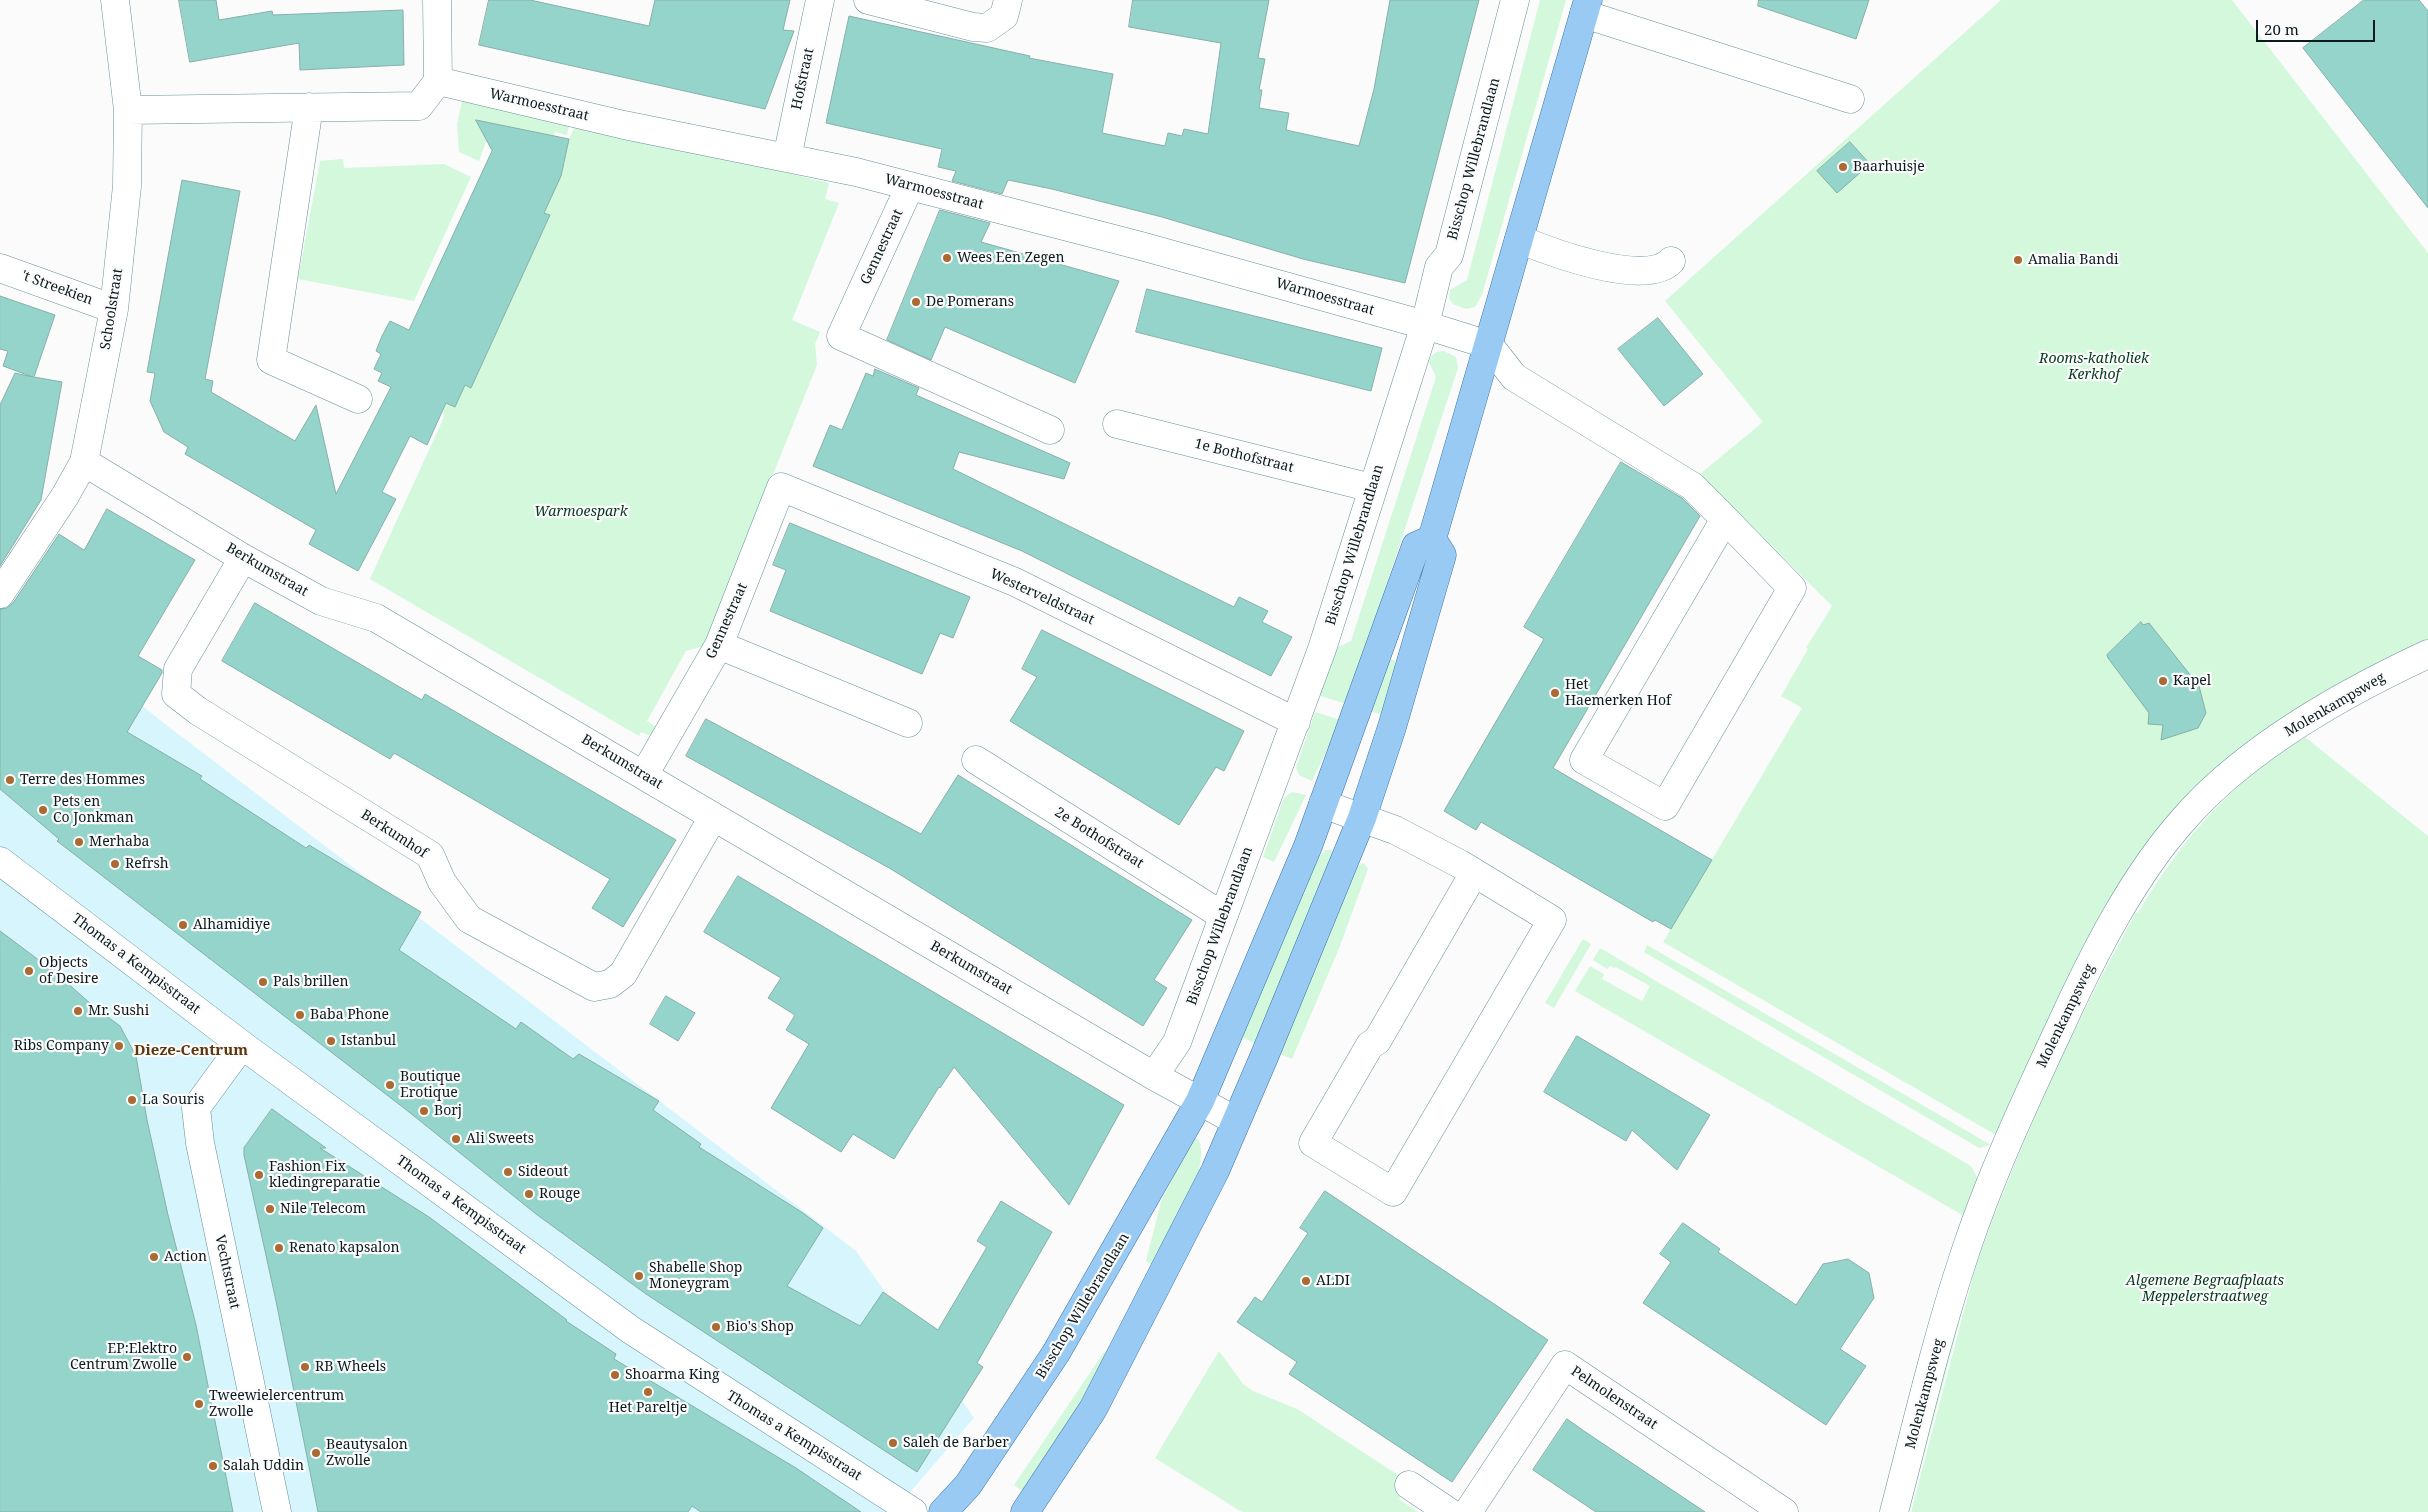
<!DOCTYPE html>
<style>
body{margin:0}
#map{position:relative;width:2428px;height:1512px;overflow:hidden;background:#fbfbfb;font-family:"Noto Serif",serif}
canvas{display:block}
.scale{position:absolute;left:2256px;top:20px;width:119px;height:22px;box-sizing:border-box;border:2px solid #0a1a1e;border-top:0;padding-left:6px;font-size:15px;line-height:18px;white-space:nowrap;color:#0a1a1e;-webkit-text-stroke:4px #fbfbfb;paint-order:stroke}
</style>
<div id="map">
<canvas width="2428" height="1512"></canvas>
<div class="scale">20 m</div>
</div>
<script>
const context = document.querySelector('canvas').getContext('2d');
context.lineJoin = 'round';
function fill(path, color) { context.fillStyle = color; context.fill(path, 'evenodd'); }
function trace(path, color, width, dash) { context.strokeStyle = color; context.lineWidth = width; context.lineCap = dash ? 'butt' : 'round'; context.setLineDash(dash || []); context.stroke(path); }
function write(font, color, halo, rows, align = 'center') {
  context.font = font + ' "Noto Serif",serif'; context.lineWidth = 4.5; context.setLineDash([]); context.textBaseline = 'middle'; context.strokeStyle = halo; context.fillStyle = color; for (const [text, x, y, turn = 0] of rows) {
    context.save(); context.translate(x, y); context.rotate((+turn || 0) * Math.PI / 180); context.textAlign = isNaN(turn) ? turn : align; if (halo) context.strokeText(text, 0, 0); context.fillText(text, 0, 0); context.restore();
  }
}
fill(new Path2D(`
 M0 591 165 724 856 1251 974 1418 893 1512H0Z`), '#d6f5fd');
fill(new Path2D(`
 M1540 0H1566L1482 295 1475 307 1466 309 1453 304 1449 298 1450 290 1467 280Z
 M2001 0H2232L2428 253V642L2291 716 2086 942 1996 1135 1663 942 1802 708 1781 696 1808 649 1806 648 1832 606 1700 474 1763 422 1665 301Z
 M463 97 570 121 567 135 555 132 554 136 489 123 487 139 479 161 459 152 457 124Z
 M577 122 829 183 825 199 839 203 792 320 820 332 815 344 817 365 704 646 686 651 647 721 658 728 653 737 641 732 639 736 370 579 444 417C441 403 455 394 465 385L471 388 550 215 544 213 569 139Z
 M343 159 344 168 444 164 471 177 414 301 298 279 320 161Z
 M1444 351 1456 357 1458 368 1347 704 1320 696 1336 648 1351 641 1436 377 1429 362C1431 355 1435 351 1444 351Z
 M1389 659 1395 661 1396 666 1382 715 1369 711Z
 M1315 712 1341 720 1312 781 1299 775 1296 768Z
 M2316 726 2317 727C2241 768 2180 834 2138 908L2136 907 2081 1012 2008 1175 1974 1266 1909 1512H1907C1921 1459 1935 1406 1949 1353 1957 1322 1964 1291 1974 1260 2005 1165 2049 1068 2096 980 2129 917 2163 858 2211 805 2241 773 2279 749 2316 726Z
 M2305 737 2428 836V1512H1911L1975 1269 1993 1218 2023 1144 2062 1056 2097 985 2136 912 2138 913C2181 840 2231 782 2305 737Z
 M1292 792 1306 795 1274 862 1263 857 1284 798Z
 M1325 850H1332L1334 853 1256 1044 1242 1037 1318 859Z
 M1364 863 1368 869 1340 946 1292 1059 1278 1053 1356 867Z
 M1583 939 1591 944 1554 1008 1545 1003Z
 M1647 945 1991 1145 1979 1148 1644 952Z
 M1600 948 1971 1166 1978 1179 1964 1216 1575 991 1590 966 1604 974 1602 979 1642 1001 1650 986 1616 967 1614 968 1610 966 1607 969 1593 960Z
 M1195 1138 1199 1140C1211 1169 1170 1238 1156 1267L1146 1261 1161 1202 1191 1140Z
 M1219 1351 1243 1384 1253 1391 1297 1409 1409 1482 1399 1499 1418 1512H1242L1155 1458Z
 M1104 1352 1111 1356 1025 1493 1014 1485Z`), '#d3f8dc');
const building = new Path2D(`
 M179 0H216L219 20 272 11 273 15 403 10 404 65 300 70 299 43 190 62Z
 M489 0H530L649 26 655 0H790L783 30 794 31 765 109 479 45Z
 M1133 0H1269L1258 58 1265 59 1259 90H1262L1259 108 1289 113 1286 130 1359 146 1374 89 1390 0H1479L1405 283 1303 259 1162 217 1052 189 1008 180 1002 194 952 181 956 171 938 167 942 149 826 123 849 16 1030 56 1029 58 1113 74 1102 133 1165 146 1168 133 1182 136 1184 129 1208 134 1221 43 1129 27Z
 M1759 0H1869L1856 39 1758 6Z
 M2364 0H2419L2428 11V208L2303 48Z
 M476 120 569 139 561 176 544 213 550 215 471 388 465 385 455 407 446 403 427 445 410 436 382 492 396 499 358 571 309 544 316 530 185 454 188 447 164 432 150 401 155 373 147 372 182 180 240 191 205 379 213 381 211 392 295 441 316 405 336 494 391 387 378 381 382 373 374 369 381 354 376 351 382 336 390 321 409 330 492 151Z
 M1850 142 1870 164 1837 193 1817 171Z
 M940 210 990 223 981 242 1119 281 1075 383 945 327 931 360 887 340Z
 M1147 289 1382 348 1371 391 1136 332Z
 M0 296 55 315 34 377 62 382 41 500 0 566V405L15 373 33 377 3 366 8 351 0 349Z
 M1658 318 1703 374 1664 406 1618 349Z
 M875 369 919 388 916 395 1070 463 1064 479 959 452 953 469 1234 607 1239 597 1268 611 1262 622 1292 637 1271 676 1022 551 813 466 830 425 842 430 866 373 873 376Z
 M1621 462 1682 498 1700 516 1553 768 1712 860 1671 929 1655 920 1653 922 1481 822 1476 830 1444 811 1544 639 1524 627Z
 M107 509 195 560 138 656 162 670V673L127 732 202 776 200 779 306 848 309 845 421 912 399 950 516 1029 521 1022 573 1059 579 1054 659 1101 653 1110 701 1144 699 1147 803 1213 823 1228 787 1286 860 1326 883 1292 938 1330 987 1247 977 1241 1001 1201 1052 1232 977 1363 983 1367 917 1472 646 1294 536 1214 409 1112 57 841 59 839 0 789V609L7 608 13 603 59 534 84 550Z
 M790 523 970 597 953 638 940 633 922 674 770 611 786 570 773 565Z
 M255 603 422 700 425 694 676 840 623 927 592 908 610 879 394 753 390 759 222 661Z
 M2141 622 2143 625 2149 623 2199 686 2206 713 2198 728 2161 740 2163 725 2148 724 2149 713 2108 658 2107 655Z
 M1042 630 1244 731 1224 771 1216 767 1179 825 1010 721 1037 677 1022 669Z
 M706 719 921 834 958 775 1192 920 1154 980 1167 988 1143 1026 891 869 686 756Z
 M738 876 1124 1105 1069 1205 954 1067 940 1088 939 1087 894 1159 853 1134 841 1152 771 1108 809 1044 786 1030 795 1015 768 998 781 978 704 932Z
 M0 931 56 973 92 1005 120 1026 136 1056 147 1120 168 1215 196 1325 233 1512H0Z
 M666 996 695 1013 678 1041 650 1024Z
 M1577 1036 1710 1115 1677 1170 1632 1130 1626 1141 1544 1092Z
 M272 1109 326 1148H320L429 1217 567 1320 566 1321 616 1354 614 1359 796 1468 861 1512H701L692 1506 688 1512H318L276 1301 244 1155V1148Z
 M1325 1191 1548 1340 1452 1482 1289 1374 1297 1362 1237 1322 1255 1297 1262 1302 1308 1233 1300 1228Z
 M1683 1223 1720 1249 1718 1252 1796 1305 1823 1264 1848 1259 1869 1273 1874 1298 1840 1349 1866 1366 1826 1425 1643 1303 1671 1262 1660 1254Z
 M1567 1419 1584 1431 1705 1512H1596L1533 1470Z`);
fill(building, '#95d4cb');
trace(building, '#86b0a9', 1);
const minor = new Path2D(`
 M437 0 438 81
 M868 0 973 27 987 28 1004 16 1008 0
 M1584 14 1850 99
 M309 107 271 360 358 399
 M128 110 419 106 438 81 624 125 856 172 1141 246 1425 325 1489 345 1514 377 1692 486 1725 519 1584 760 1665 806 1792 588 1725 519
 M787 158 820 0
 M910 186 841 336 1050 430
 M1519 239C1550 252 1646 288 1671 261
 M0 268 114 309
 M1117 424 1372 488
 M84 462 243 558 321 601 376 618 1154 1076 1236 1121
 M243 558 178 669 176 694 198 711 430 855 442 882 469 919 594 987 610 984 623 974 713 817
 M0 594 65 496 84 462 114 309 127 186 128 110 115 0
 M719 645 908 723
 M976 760 1223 916
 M644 775 719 645 781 487 1015 582 1296 722
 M1323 804 1395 830 1460 864 1552 920 1393 1192 1313 1143 1370 1045 1377 1041 1474 873
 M0 861 242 1045 631 1330 913 1512
 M242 1045 196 1108 200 1143 277 1512
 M1154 1076 1177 1042 1322 649 1425 325 1439 267 1449 255 1515 0
 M1409 1485 1449 1512
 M1468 1512 1565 1365 1784 1512
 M1894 1512C1916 1428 1935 1344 1962 1262 1988 1181 2024 1104 2060 1027 2092 957 2132 877 2184 819 2245 749 2344 693 2428 654`);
const major = new Path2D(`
 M1432 539 1588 0
 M943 1512 968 1485 1056 1353 1200 1101 1308 846 1416 546 1432 539
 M1025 1512 1093 1409 1215 1171 1264 1057 1362 818 1392 727 1442 555 1432 539`);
trace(minor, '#69919b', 29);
trace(major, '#3a75a5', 29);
trace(minor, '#fff', 28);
trace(major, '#98caf4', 28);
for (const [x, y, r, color] of [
 [1843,167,5,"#aa6a32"],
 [947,258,5,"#aa6a32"],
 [2018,260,5,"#aa6a32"],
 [916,302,5,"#aa6a32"],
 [2163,681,5,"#aa6a32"],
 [1555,693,5,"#aa6a32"],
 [10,780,5,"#aa6a32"],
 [43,810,5,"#aa6a32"],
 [79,842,5,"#aa6a32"],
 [115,864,5,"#aa6a32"],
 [183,925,5,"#aa6a32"],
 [29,971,5,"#aa6a32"],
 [263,982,5,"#aa6a32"],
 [78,1011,5,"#aa6a32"],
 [300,1015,5,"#aa6a32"],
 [331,1041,5,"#aa6a32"],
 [119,1046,5,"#aa6a32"],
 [390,1085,5,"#aa6a32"],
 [132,1100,5,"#aa6a32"],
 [424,1111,5,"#aa6a32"],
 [456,1139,5,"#aa6a32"],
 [508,1172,5,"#aa6a32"],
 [259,1175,5,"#aa6a32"],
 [529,1194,5,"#aa6a32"],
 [270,1209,5,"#aa6a32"],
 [279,1248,5,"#aa6a32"],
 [154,1257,5,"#aa6a32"],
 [639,1276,5,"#aa6a32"],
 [1306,1281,5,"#aa6a32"],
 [716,1327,5,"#aa6a32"],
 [187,1357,5,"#aa6a32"],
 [305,1367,5,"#aa6a32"],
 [615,1375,5,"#aa6a32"],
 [648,1392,5,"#aa6a32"],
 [199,1404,5,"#aa6a32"],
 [893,1443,5,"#aa6a32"],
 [316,1453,5,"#aa6a32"],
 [213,1466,5,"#aa6a32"]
]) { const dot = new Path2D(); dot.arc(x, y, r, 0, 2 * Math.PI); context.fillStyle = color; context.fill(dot); trace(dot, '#fbfbfb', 2); }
write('14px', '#0a1a1e', '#fbfbfb', [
 ["Hofstraat",803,79,-78],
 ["Warmoesstraat",539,105,13],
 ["Bisschop Willebrandlaan",1474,159,-75],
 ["Warmoesstraat",934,192,15],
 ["Gennestraat",882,247,-65],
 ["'t Streekien",57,288,20],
 ["Warmoesstraat",1325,297,16],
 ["Schoolstraat",112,309,-81],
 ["1e Bothofstraat",1244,456,14],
 ["Bisschop Willebrandlaan",1355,545,-73],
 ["Berkumstraat",267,570,30],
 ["Westerveldstraat",1042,597,25],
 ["Gennestraat",727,621,-66],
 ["Molenkampsweg",2335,705,-30],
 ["Berkumstraat",622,762,31],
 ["Berkumhof",394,834,33],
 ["2e Bothofstraat",1099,838,32],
 ["Bisschop Willebrandlaan",1220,926,-70],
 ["Thomas a Kempisstraat",136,964,37],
 ["Berkumstraat",971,968,30],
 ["Molenkampsweg",2066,1016,-64],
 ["Thomas a Kempisstraat",461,1205,36],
 ["Vechtstraat",227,1272,78],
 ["Bisschop Willebrandlaan",1083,1306,-59],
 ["Molenkampsweg",1925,1394,-75],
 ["Pelmolenstraat",1614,1398,34],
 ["Thomas a Kempisstraat",794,1436,32]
]);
write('14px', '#0a1a1e', '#fbfbfb', [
 ["Baarhuisje",1853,167],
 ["Wees Een Zegen",957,258],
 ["Amalia Bandi",2028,260],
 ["De Pomerans",926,302],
 ["Kapel",2173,681],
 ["Het",1565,685],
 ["Haemerken Hof",1565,701],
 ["Terre des Hommes",20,780],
 ["Pets en",53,802],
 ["Co Jonkman",53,818],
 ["Merhaba",89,842],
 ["Refrsh",125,864],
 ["Alhamidiye",193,925],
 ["Objects",39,963],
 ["of Desire",39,979],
 ["Pals brillen",273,982],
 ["Mr. Sushi",88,1011],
 ["Baba Phone",310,1015],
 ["Istanbul",341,1041],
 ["Ribs Company",109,1046,"right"],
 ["Boutique",400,1077],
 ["Erotique",400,1093],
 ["La Souris",142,1100],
 ["Borj",434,1111],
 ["Ali Sweets",466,1139],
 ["Fashion Fix",269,1167],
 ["kledingreparatie",269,1183],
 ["Sideout",518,1172],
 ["Rouge",539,1194],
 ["Nile Telecom",280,1209],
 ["Renato kapsalon",289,1248],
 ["Action",164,1257],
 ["Shabelle Shop",649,1268],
 ["Moneygram",649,1284],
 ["ALDI",1316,1281],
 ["Bio's Shop",726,1327],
 ["EP:Elektro",177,1349,"right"],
 ["Centrum Zwolle",177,1365,"right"],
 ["RB Wheels",315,1367],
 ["Shoarma King",625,1375],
 ["Tweewielercentrum",209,1396],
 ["Zwolle",209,1412],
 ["Het Pareltje",648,1408,"center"],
 ["Saleh de Barber",903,1443],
 ["Beautysalon",326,1445],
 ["Zwolle",326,1461],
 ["Salah Uddin",223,1466]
], 'left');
write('italic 14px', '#02391b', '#fbfbfb', [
 ["Rooms-katholiek",2094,359],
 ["Kerkhof",2094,375],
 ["Warmoespark",581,512],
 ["Algemene Begraafplaats",2205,1281],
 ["Meppelerstraatweg",2205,1297]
]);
write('bold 15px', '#5f350b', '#fbfbfb', [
 ["Dieze-Centrum",191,1051]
]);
</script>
